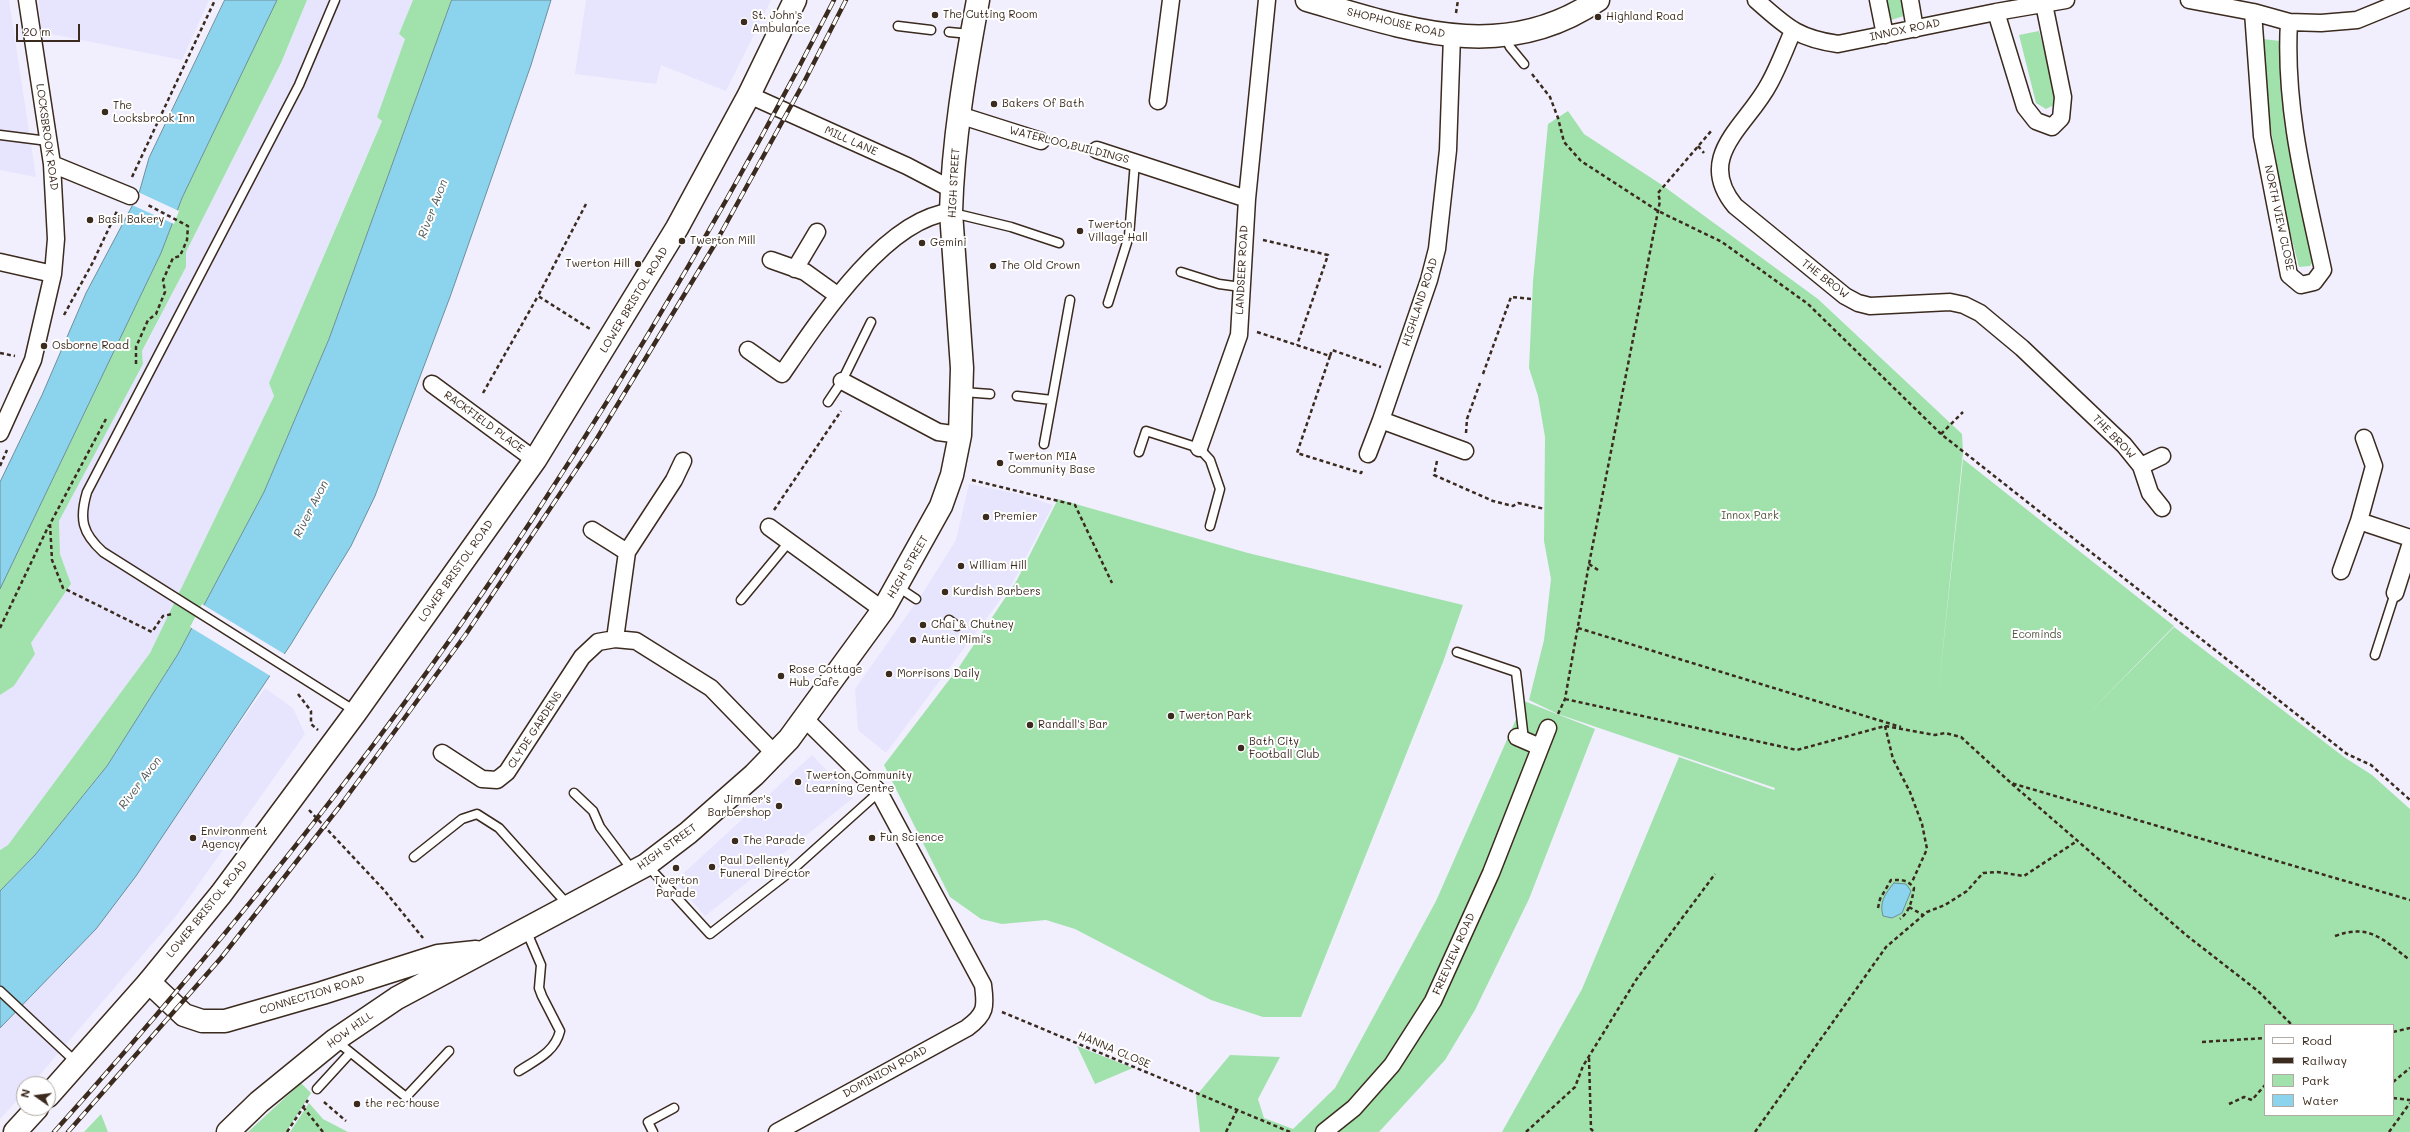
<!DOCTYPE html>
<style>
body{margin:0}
#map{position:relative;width:2410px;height:1132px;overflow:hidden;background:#f1effe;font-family:Mali,sans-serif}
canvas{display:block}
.legend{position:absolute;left:2264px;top:1024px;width:130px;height:92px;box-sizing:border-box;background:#fff;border:1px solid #b1aaa5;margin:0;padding:5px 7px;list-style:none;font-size:12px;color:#3b2a1e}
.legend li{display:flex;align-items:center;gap:8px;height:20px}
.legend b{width:20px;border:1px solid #b1aaa5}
.north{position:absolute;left:16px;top:1076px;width:40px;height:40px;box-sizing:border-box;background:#fff;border:1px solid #b1aaa5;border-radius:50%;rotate:284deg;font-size:11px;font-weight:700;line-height:16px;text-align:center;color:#3b2a1e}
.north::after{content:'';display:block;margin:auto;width:14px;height:18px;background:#3b2a1e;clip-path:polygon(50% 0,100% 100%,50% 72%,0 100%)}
.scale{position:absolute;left:16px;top:24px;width:64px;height:18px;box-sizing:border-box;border:2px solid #3b2a1e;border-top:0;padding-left:5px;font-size:12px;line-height:14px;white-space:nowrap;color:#3b2a1e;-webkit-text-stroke:3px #fff;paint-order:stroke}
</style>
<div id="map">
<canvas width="2410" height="1132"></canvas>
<ul class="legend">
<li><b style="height:5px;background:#fff"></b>Road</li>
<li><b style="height:5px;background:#3b2a1e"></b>Railway</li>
<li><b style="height:11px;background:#a1e2ac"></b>Park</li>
<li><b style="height:11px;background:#8cd3ed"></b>Water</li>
</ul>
<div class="north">N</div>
<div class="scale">20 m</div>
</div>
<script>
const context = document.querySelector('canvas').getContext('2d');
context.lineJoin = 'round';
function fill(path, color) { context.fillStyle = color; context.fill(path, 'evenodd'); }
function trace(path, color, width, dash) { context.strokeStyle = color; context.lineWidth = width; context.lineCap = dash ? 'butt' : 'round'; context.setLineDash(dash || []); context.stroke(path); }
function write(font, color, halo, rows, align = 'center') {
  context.font = font + ' Mali,sans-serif'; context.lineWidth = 4; context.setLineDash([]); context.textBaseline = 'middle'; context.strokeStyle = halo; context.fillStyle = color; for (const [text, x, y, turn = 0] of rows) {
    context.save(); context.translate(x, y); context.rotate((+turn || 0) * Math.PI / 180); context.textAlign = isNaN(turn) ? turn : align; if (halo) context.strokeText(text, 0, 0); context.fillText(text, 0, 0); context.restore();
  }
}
fill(new Path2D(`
 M0 0H9L36 177 0 170Z
 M39 0H209L182 60 41 32Z
 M307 0H413L399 34 405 39 377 117 382 120 269 383 274 396 150 653 8 845 0 850V695L14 686 35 654 31 643 71 584 60 554 59 521 143 364 142 352 186 267V252L281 63Z
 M586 0H771L726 91 661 65 656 84 575 74Z
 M969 484 1018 494 1053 505 1012 584 886 753 858 730 855 689 924 591 956 540Z
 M265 688 293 708 305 734 176 916 32 1084H24V1093L0 1119V1028L96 928Z
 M812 755 853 798 705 916 675 881Z`), '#e7e4fe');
fill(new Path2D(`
 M277 0H307L281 63 186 252V267L142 351 143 364 59 521 60 554 71 584 31 643 35 654 14 686 0 695V589L161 253 182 198Z
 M413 0H452L329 339 264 492 178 654 107 766 35 855 0 891V850L8 845 150 653 274 396 269 383 382 121 377 117 405 39 399 34Z
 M1882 0H1904L1907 15 1885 22Z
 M2039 31 2056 94 2054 105 2046 109 2036 103 2019 35Z
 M2263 39 2280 41C2283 114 2294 190 2314 260L2310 266 2299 267 2285 213 2270 124Z
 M1568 111 1584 134 1662 185 1818 299 1962 434 1963 452 1938 696 1963 459 2174 626 2083 719 2174 627 2344 757 2372 775 2410 809V1132H1502L1582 989 1679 757 1774 790 1775 788 1558 714 1529 700 1544 640 1551 579 1544 541 1545 437 1538 396 1529 368 1533 281 1548 124ZM2265 1025H2393V1115H2265Z
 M1058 499 1248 553 1463 605 1443 662 1301 1017H1263L1211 1000 1075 929 1046 920 1002 924 981 919 950 897 884 765 959 667 1017 580Z
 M1524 701 1595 729 1529 899 1475 1010 1445 1060 1379 1132H1200L1196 1096 1230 1055 1280 1057 1258 1099 1264 1118 1293 1129 1335 1088 1436 901Z
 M1077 1046 1133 1068 1095 1084Z
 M301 1083 311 1093 286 1132H248Z
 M309 1103 323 1119 348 1132H290Z
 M101 1114 108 1132H84Z`), '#a1e2ac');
const water = new Path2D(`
 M225 0H277L182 198 161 253 0 589V482L42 395 86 293 139 193 149 158Z
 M452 0H551L531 65 450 297 375 496 351 546 291 644 136 876 96 929 0 1028V891L35 855 107 766 178 654 264 492 329 339Z
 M1894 883 1906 884 1911 891 1902 913 1892 918 1883 916C1879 902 1885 894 1894 883Z`);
fill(water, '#8cd3ed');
trace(water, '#6c8f9a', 1);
fill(new Path2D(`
 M138 192 179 211 174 224 132 205Z
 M202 604 286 655 272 677 190 627Z`), '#f1effe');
const lane = new Path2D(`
 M335 0 299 85 87 492C79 519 82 533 103 552L355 711
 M898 26 931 30
 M949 32 970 34
 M1505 37 1510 47 1524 64
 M0 135 48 141
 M953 213 1011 227 1059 243
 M1181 272 1219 284 1241 287
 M1108 303 1129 236 1135 162
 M963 392 990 394
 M1017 396 1052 400 1070 300
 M828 402 842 381 871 322
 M1044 444 1052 400
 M1139 452 1146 431 1199 448 1210 460 1220 489 1210 526
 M898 587 916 599
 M741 600 789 542
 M949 620 957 626
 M1457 652 1516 672 1524 740
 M2375 655 2395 593
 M574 793 593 811 600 827 633 871
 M414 857 462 819 477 814 499 828 568 905
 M647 865 710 934 791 871 879 792
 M0 991 77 1063
 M335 1040 406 1097 449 1051
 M519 1071C536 1060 555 1052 560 1031L542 996 539 988 541 965 526 930
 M317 1089 350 1053
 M653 1132 648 1122 674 1108`);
const street = new Path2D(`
 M1756 0C1786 26 1796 38 1838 44L1996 12 2066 0
 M1878 0 1885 35
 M1910 0 1915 29
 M2189 0 2253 12 2289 22 2321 23 2357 20 2406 0
 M1996 12 2025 107 2036 121 2052 127 2061 118 2063 97 2044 4
 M2253 12 2262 136 2289 275 2301 285 2314 282 2323 270C2305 187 2284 107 2289 22
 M1793 31C1785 49 1778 68 1769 84 1747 126 1694 156 1735 206L1845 296 1858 303 1870 306 1950 302 1964 305 1980 313 2022 348 2124 445 2141 466 2150 493 2162 508
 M1452 36 1448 150 1437 249 1429 280 1381 420 1465 451
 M749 95 907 166 951 189
 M1158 101 1171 0
 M959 115 1041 141
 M1097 150 1247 199
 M52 164 130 196
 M771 260 805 272 837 295
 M0 262 53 274
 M795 269 817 232
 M748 350 782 374C817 323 885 218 951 212
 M842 381 938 432 960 435
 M432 384 535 460
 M0 433 33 360 53 274 56 239 52 164 27 0
 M2364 438 2374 466 2359 521 2410 538
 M1199 448 1239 335 1247 199 1267 0
 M1368 454 1381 420
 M2141 466 2162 456
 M769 527 883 610
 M592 530 627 552
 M2341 571 2359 521
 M2395 593 2410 546
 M615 639 627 552 674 480 683 461
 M1517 737 1540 747
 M442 753 482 779 497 780 507 772 582 657 598 642 615 639 636 641 711 688 775 754
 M777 1132 967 1028C986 1014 986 1007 983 985L879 792 805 719
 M1324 1132 1354 1108 1392 1065 1433 1001 1491 873 1548 728`);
const secondary = new Path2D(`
 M1307 0C1407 29 1503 65 1598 0
 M149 982 184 1015 202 1021H225L322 993 438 956 476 952
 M228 1132 259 1102 335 1040 397 998 646 865 688 833 754 775 789 739 883 610 941 506 952 475 960 435 962 368 951 212C953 141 965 70 978 0`);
const highway = new Path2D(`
 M48 1096 149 982 221 894 356 712 535 460 677 228 749 95 795 0
 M15 1132 37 1108`);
trace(lane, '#3b2a1e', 11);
trace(street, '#3b2a1e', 19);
trace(secondary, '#3b2a1e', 25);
trace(highway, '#3b2a1e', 25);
trace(new Path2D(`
 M1456 13 1458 0
 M1532 74 1550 97 1558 118 1564 142 1581 161 1658 211 1722 242 1808 304 1941 434 2347 754 2371 765 2410 800
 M1059 145 1079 150
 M1698 146 1704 153
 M132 177 215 0
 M586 204 538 296 590 329
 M1263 240 1328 255 1297 345
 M64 315 93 262 117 211
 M1257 332 1330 356 1332 350 1381 367
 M0 353 15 356
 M1330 356 1297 453 1361 473 1362 471
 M136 364V347L148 320 156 314 165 292 163 280 173 258 180 256 187 240 188 226 146 204
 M1483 374 1511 297 1532 299
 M483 393 538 296
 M106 419 50 524 52 560 63 588 152 632 163 616 172 614
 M1466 433 1467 419 1480 383
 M1941 434 1963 412
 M1437 461 1434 475 1493 501 1513 506 1518 503 1545 509
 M0 466 7 450
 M972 480 1075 505 1112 583
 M774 510 841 411
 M1589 564 1598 570
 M0 628 49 525
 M1578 628 1901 727
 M298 694 311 711V724L318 730
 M1565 699 1797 750 1885 726 1935 735 1945 733 1961 737 2011 783 2410 900
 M1558 714 1565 699 1589 564 1658 211 1660 201 1658 193 1712 130
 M1885 726 1893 759 1910 792 1922 824 1927 849 1912 882
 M2012 784 2186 935 2258 991 2292 1025
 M309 810 384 890 423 938
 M1909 907 1923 915
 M1878 908 1880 899 1891 880C1901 880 1907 879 1914 888 1912 900 1910 911 1900 919
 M2335 936C2370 923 2383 940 2410 960
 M1002 1012 1290 1132
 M2393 1032 2410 1028
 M2202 1042 2265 1038
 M1589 1058 1591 1129 1594 1132
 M2393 1082 2410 1068
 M2393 1098 2410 1100
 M324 1102 346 1121
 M2229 1104 2244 1097 2252 1100 2265 1085
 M303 1107 323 1132
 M287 1132 308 1100
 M1226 1132 1237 1110
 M1526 1132 1575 1087 1583 1066 1636 980 1715 874
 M1755 1132 1886 947 1927 912 1945 905 1967 891 1983 873 1997 872 2024 876 2077 841
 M2389 1132 2410 1103`), '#3b2a1e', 2.5, [4, 3]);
trace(lane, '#fff', 8);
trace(street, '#fff', 16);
trace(secondary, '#fff', 22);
trace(highway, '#fff', 22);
const rail = new Path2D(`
 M54 1132C226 940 389 737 531 521 641 353 742 179 834 0
 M68 1132 221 958 340 806 466 634 596 440 715 244 803 84 846 0`);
trace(rail, '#3b2a1e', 4.5);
trace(rail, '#fff', 3, [9]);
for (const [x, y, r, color] of [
 [935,15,4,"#3b2a1e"],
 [1598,17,4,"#3b2a1e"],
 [744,22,4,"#3b2a1e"],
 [994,104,4,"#3b2a1e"],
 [105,112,4,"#3b2a1e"],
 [90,220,4,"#3b2a1e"],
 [1080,231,4,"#3b2a1e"],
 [682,241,4,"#3b2a1e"],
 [922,243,4,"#3b2a1e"],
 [638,264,4,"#3b2a1e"],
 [993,266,4,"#3b2a1e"],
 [44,346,4,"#3b2a1e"],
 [1000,463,4,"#3b2a1e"],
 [986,517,4,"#3b2a1e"],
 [961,566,4,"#3b2a1e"],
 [945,592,4,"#3b2a1e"],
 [923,625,4,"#3b2a1e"],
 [913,640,4,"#3b2a1e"],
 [889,674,4,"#3b2a1e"],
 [781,676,4,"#3b2a1e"],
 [1171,716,4,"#3b2a1e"],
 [1030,725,4,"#3b2a1e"],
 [1241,748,4,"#3b2a1e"],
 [798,782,4,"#3b2a1e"],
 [779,806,4,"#3b2a1e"],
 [193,838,4,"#3b2a1e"],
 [872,838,4,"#3b2a1e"],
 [735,841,4,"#3b2a1e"],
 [712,867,4,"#3b2a1e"],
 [676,868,4,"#3b2a1e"],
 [357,1104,4,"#3b2a1e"]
]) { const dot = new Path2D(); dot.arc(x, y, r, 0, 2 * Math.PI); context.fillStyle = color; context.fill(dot); trace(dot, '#fff', 1.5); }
write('11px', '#3b2a1e', '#fff', [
 ["The Cutting Room",943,15],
 ["St. John's",752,16],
 ["Ambulance",752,29],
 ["Highland Road",1606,17],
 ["Bakers Of Bath",1002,104],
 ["The",113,106],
 ["Locksbrook Inn",113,119],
 ["Basil Bakery",98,220],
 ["Twerton",1088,225],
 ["Village Hall",1088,238],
 ["Twerton Mill",690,241],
 ["Gemini",930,243],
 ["Twerton Hill",630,264,"right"],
 ["The Old Crown",1001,266],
 ["Osborne Road",52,346],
 ["Twerton MIA",1008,457],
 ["Community Base",1008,470],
 ["Premier",994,517],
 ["William Hill",969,566],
 ["Kurdish Barbers",953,592],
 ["Chai & Chutney",931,625],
 ["Auntie Mimi's",921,640],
 ["Rose Cottage",789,670],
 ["Hub Cafe",789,683],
 ["Morrisons Daily",897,674],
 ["Twerton Park",1179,716],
 ["Randall's Bar",1038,725],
 ["Bath City",1249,742],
 ["Football Club",1249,755],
 ["Twerton Community",806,776],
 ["Learning Centre",806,789],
 ["Jimmer's",771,800,"right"],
 ["Barbershop",771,813,"right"],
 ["Environment",201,832],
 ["Agency",201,845],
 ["Fun Science",880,838],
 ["The Parade",743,841],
 ["Paul Dellenty",720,861],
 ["Funeral Director",720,874],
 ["Twerton",676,881,"center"],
 ["Parade",676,894,"center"],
 ["the rec house",365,1104]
], 'left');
write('11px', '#3b2a1e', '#fff', [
 ["SHOPHOUSE ROAD",1396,23,13],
 ["INNOX ROAD",1905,30,-12],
 ["LOCKSBROOK ROAD",47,137,82],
 ["MILL LANE",851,141,24],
 ["WATERLOO BUILDINGS",1069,145,14],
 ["HIGH STREET",954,183,-87],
 ["NORTH VIEW CLOSE",2279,218,78],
 ["LANDSEER ROAD",1242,270,-87],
 ["THE BROW",1825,279,38],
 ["LOWER BRISTOL ROAD",634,300,-59],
 ["HIGHLAND ROAD",1420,302,-72],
 ["RACKFIELD PLACE",484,422,36],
 ["THE BROW",2114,437,46],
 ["HIGH STREET",908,567,-60],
 ["LOWER BRISTOL ROAD",456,571,-55],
 ["CLYDE GARDENS",535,730,-57],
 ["HIGH STREET",667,847,-36],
 ["LOWER BRISTOL ROAD",207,909,-51],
 ["FREEVIEW ROAD",1454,954,-66],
 ["CONNECTION ROAD",312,995,-17],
 ["HOW HILL",350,1030,-36],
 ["HANNA CLOSE",1114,1050,23],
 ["DOMINION ROAD",885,1072,-29]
]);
write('11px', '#545842', '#fff', [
 ["Innox Park",1750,516],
 ["Ecominds",2037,635]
]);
write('italic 12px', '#535d5c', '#fff', [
 ["River Avon",433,209,-69],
 ["River Avon",311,509,-63],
 ["River Avon",140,783,-53]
]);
</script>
